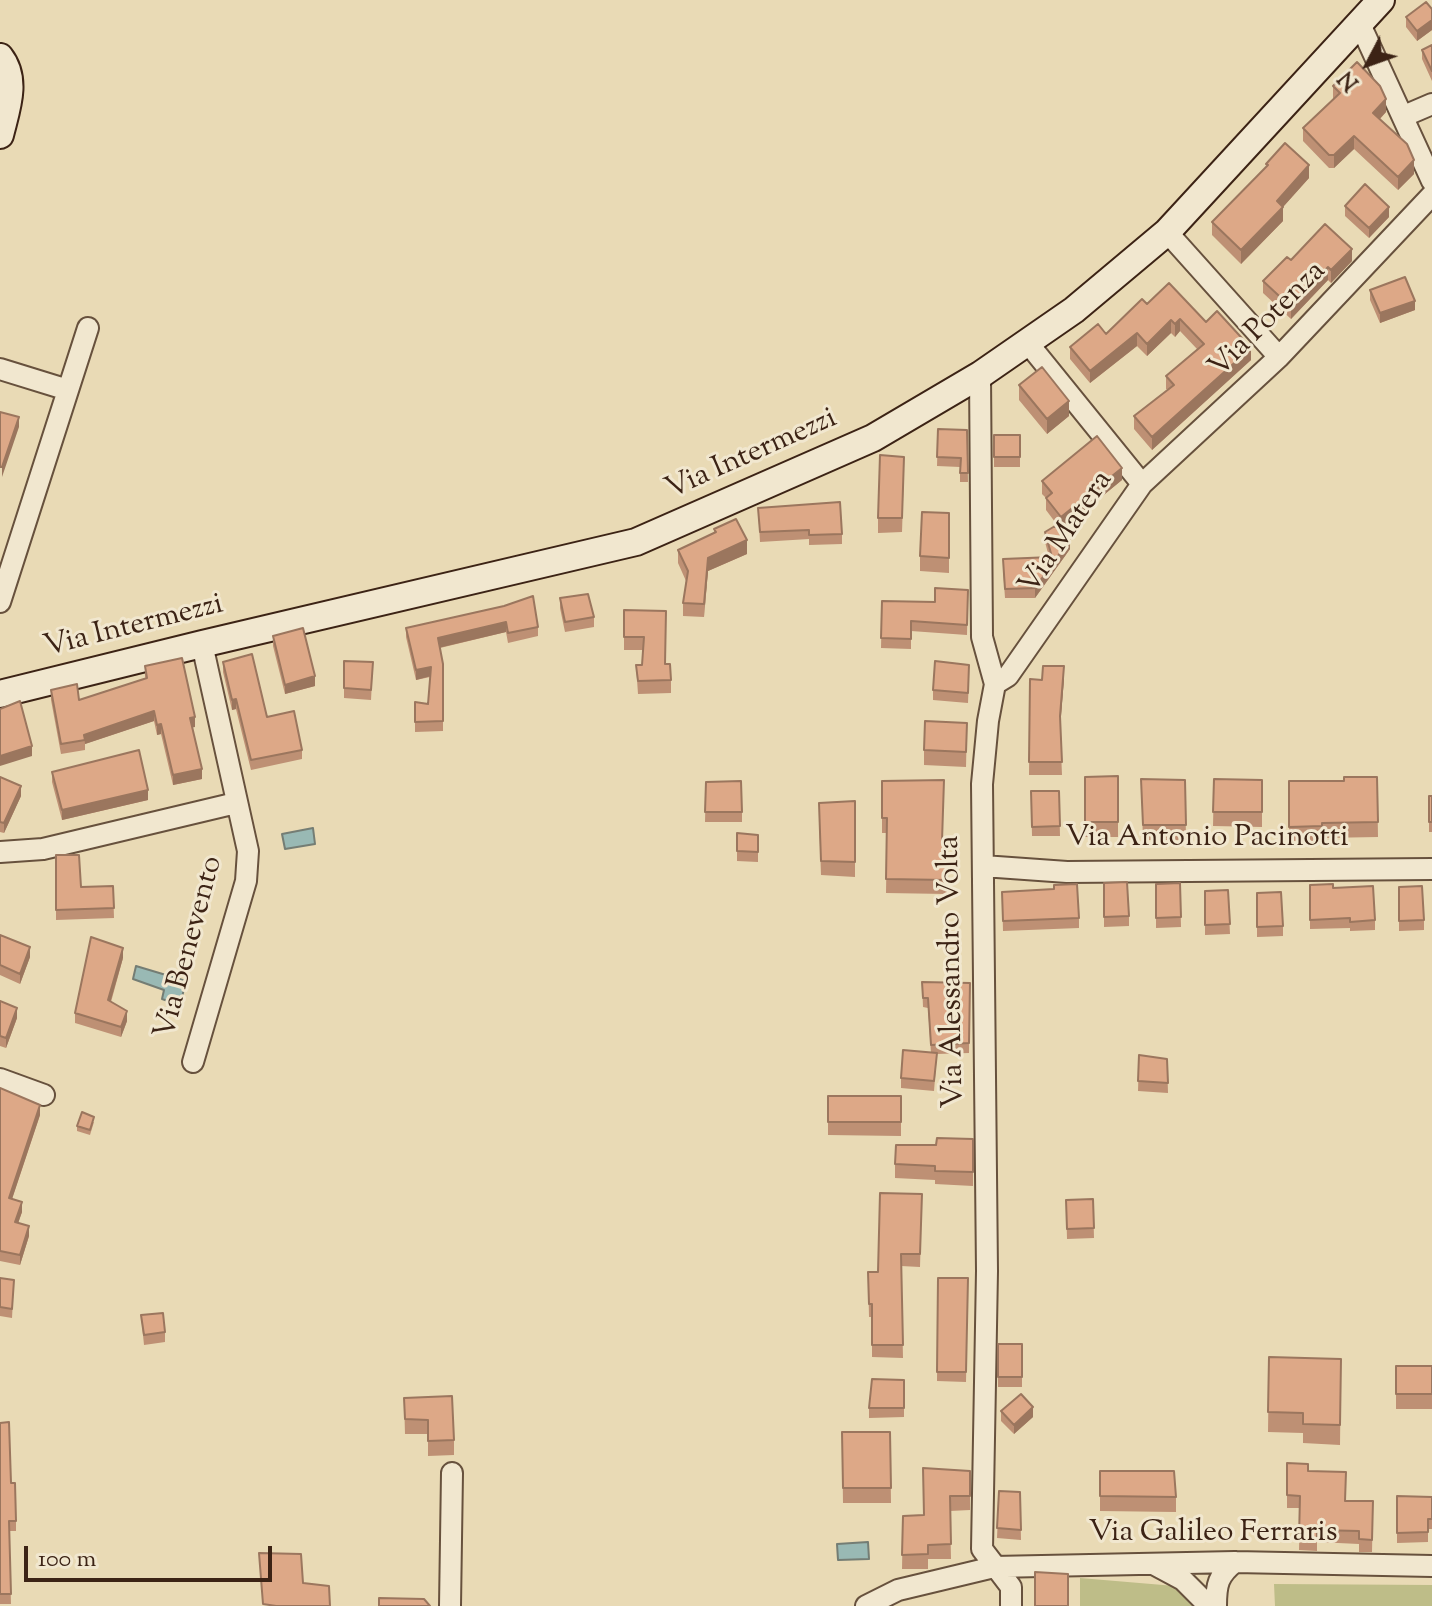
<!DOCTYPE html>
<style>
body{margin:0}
#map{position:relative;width:1432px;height:1606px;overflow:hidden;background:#e9dab5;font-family:"Sorts Mill Goudy",serif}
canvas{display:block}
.north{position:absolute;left:1328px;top:24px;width:80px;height:80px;-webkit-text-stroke:6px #f1e7cf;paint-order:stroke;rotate:229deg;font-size:22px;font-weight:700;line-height:32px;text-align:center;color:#3c2315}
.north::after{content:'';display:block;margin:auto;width:28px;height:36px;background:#3c2315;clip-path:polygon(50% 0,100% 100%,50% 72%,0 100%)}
.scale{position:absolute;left:24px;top:1546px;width:248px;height:36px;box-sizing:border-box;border:4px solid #3c2315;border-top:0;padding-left:10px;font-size:24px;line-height:28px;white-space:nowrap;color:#3c2315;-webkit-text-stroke:6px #f1e7cf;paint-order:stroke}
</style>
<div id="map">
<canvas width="1432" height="1606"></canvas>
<div class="north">N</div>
<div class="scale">100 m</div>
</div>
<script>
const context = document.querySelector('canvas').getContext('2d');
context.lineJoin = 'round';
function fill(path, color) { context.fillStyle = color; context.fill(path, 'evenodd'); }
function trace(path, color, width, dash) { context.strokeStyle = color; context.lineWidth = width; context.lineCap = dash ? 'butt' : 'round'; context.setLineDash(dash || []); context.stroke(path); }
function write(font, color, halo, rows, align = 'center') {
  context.font = font + ' "Sorts Mill Goudy",serif'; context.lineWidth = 6; context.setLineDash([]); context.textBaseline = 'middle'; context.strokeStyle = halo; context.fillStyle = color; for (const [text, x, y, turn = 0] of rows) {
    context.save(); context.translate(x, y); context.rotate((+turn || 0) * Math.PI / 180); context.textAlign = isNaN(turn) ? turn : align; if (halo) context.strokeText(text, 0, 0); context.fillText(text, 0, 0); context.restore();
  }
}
fill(new Path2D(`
 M1080 1578 1175 1586 1193 1606H1080Z
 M1274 1584 1432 1585V1606H1275Z`), '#bebd88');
const water = new Path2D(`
 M313 828 315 844 285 849 282 834Z
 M136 966 186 981 180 1005 162 999 164 990 133 979Z
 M868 1542 869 1559 838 1560 837 1544Z`);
fill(water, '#99b9b4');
trace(water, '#747d74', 2);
const street = new Path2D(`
 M1359 22 1432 181
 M1404 116 1432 104
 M1167 232 1279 357
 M1027 342 1142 484
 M0 369 68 390
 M980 375 982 637 995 684 988 721 982 784 987 1271 982 1549 1011 1587V1606
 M0 602 88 328
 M995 684 1008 676 1142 484 1279 357 1432 195
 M0 852 43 849 236 803
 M983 866 1067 872 1432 869
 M193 1062 246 881 248 851 202 644
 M0 1079 44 1095
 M1155 1565 1183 1580 1209 1606
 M450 1606 452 1473
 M866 1606 898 1590 994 1567 1235 1562 1432 1566
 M1216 1606C1216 1585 1218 1575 1235 1562`);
const secondary = new Path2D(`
 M0 57C18 80 6 110 0 135
 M0 694 202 644 636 542 873 438 980 375 1074 310 1167 232 1381 0`);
trace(street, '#67513d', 24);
trace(secondary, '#3c2315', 30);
trace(street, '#f1e7cf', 20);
trace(secondary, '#f1e7cf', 26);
fill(new Path2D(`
 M1432 9V30L1417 41 1406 27V17Z
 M1432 45V81L1422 59V50Z
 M1333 86 1386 112 1380 119 1414 174 1398 190 1354 149 1334 168H1329L1303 141V128L1333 99Z
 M1266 164 1309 178 1283 207V221L1241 264 1212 235V222L1266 167Z
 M1345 206 1389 217 1369 238 1345 216Z
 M1291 260 1352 261 1331 283 1328 280 1291 319 1263 293V281Z
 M1370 290 1415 310 1380 323 1370 300Z
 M1147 304 1206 322 1251 360 1152 450 1134 429V416L1168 390 1166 389V376L1197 349 1180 331 1175 337 1171 333 1147 356 1137 346 1090 383 1070 359V347L1106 334Z
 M1019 385 1069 416 1047 434 1019 400Z
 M938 429 967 430 968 482H960V467L937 466Z
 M994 435H1020V467H994Z
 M904 472 902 532 878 533V518Z
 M1122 480 1061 530 1046 510V498L1042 494V481Z
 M758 508 842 534V544L809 545V539L760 542Z
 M949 513V573L920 571V556Z
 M714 529 747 554 708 571 704 617 683 616V603L686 581 678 563V550L714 533Z
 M1045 532 1070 549 1035 598H1005L1003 569 1049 557 1045 542Z
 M968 590 967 635 911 631V649L881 648 882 601 935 602Z
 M560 598 594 617V627L565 632 560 608Z
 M504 606 538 627V636L508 643 506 632 440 648 443 664V731L415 732V702L428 704 430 677 416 680 406 637V628Z
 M624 610 665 664 671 680V693L638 694 636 665H642L643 650H624Z
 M273 636 315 686 285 694 273 646Z
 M344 661 373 662 371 700 344 698Z
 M223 662 267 717 302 750V759L251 770 236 709 232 710 223 672Z
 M145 666 195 727H192L202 779 173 785 161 734 157 735 154 721 85 744V750L61 754 51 700V690L79 700 145 679Z
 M969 675 968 703 933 700V690Z
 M1030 679 1042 680 1064 679 1060 725 1062 775H1029Z
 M967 723 966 767 924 765V750Z
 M52 772 148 800 62 820 52 782Z
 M1118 776V837H1085V777Z
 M0 777 21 796 4 833 0 832Z
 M1377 777 1378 837 1322 838V841H1289V781H1344Z
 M1141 779 1185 780 1186 840H1143Z
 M1214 779 1262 780V827L1213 826Z
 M882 781 943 841H948L947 894 886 893 887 833H882Z
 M706 782 742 812V822H705Z
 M1031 791H1059L1060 836H1032Z
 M1429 796H1432V832H1429Z
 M855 801V877L821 875 819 818Z
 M737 833 758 835V862L737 861Z
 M56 855 81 887 113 886 114 918 56 920Z
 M1104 883 1129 916V926L1104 927Z
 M1180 883 1181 927 1156 928V884Z
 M1310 885 1333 888 1375 920V930L1350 931V928L1310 929Z
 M1399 887 1424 920V930L1399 931Z
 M1228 890 1230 934 1205 935V891Z
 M1002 892 1079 918V928L1003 931Z
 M1257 893 1283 926V936L1257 937Z
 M0 935 30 957 20 984 0 975Z
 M123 958 111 1002 127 1021 121 1037 75 1023V1013Z
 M922 982 970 983 969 1053 937 1054 934 1091 901 1088V1078L931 1053 928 1008 923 1007Z
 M0 1001 17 1018 6 1048 0 1046Z
 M1139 1055 1167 1059 1168 1093 1138 1091Z
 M0 1088 40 1115 12 1199 22 1212 18 1223 29 1236 20 1265 0 1261Z
 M828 1096H901V1136L828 1135Z
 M94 1122 90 1135 77 1131V1126Z
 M973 1139V1186L935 1184V1180L895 1178V1164L936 1145Z
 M922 1194 920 1267 901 1266 903 1358 872 1357V1317H869L868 1272H878Z
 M1093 1199 1094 1238 1067 1239 1066 1200Z
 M0 1278 14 1280 12 1318 0 1316Z
 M938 1278H968L966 1382 937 1381Z
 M141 1315 165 1332V1342L144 1345Z
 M998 1344H1022V1387H998Z
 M1269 1357 1341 1359 1340 1445 1303 1443V1433L1268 1432Z
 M1396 1366H1432V1409H1396Z
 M904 1380V1417L869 1418V1408Z
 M404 1398 454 1440V1455L428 1456V1434H405Z
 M1001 1411 1033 1417 1014 1434 1001 1421Z
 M0 1423 16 1521V1531H9L11 1604H0Z
 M842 1432H890L891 1503H843Z
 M1287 1463 1308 1471 1345 1501H1373L1372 1552H1359V1544L1317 1542V1551L1299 1550 1300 1508H1287Z
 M970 1471V1510L950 1511 951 1559H928V1569H902L903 1516 924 1515Z
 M1100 1471 1176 1497V1512L1100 1511Z
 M999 1491 1020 1492 1021 1540 997 1538Z
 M1397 1496 1432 1497V1529H1428V1542L1397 1543Z`), '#be9074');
fill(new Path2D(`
 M1432 20V30L1417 41V31Z
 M1386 99V112L1373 126V113Z
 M1354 136V149L1334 168V155Z
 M1414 160V174L1398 190V177Z
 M1309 165V178L1283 207V221L1241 264V250L1277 201Z
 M1389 207V217L1369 238V228Z
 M1352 249V261L1331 283V270Z
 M1328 267V280L1291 319V307Z
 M1415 301V310L1380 323V313Z
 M1180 319V331L1175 337V324Z
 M1171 320V333L1147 356V344Z
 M1137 333V346L1090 383V371Z
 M1251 348V360L1152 450V437Z
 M1069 401V416L1047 434V419Z
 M19 417V427L2 477V467Z
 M1122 468V480L1061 530V517Z
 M1070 539V549L1035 598V588Z
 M747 540V554L708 571 704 617 708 558Z
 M506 622V632L438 648V638Z
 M1064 666V679L1060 729V716Z
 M431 667V676L416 680V670Z
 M315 676V686L285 694V685Z
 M236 699V709L232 710V700Z
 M154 711V721L85 744 84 735Z
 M195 717V727L190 728V718Z
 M161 724V734L157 735V725Z
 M32 746V756L0 766V756Z
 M202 769V779L173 785V775Z
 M21 786V796L4 833V823Z
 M148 790V800L62 820V810Z
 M30 947V957L20 984V974Z
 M123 948V958L108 1010V1000Z
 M17 1008V1018L6 1048V1038Z
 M127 1011V1021L121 1037V1027Z
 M40 1105V1115L9 1208V1198Z
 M22 1202V1212L15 1232V1222Z
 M29 1226V1236L20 1265V1255Z
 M1033 1407V1417L1014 1434V1425Z`), '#9b765e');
const building = new Path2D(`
 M1426 2 1432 9V20L1417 31 1406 17Z
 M1432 45V71L1422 50Z
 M1357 62 1380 86 1386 99 1373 113 1407 144 1414 160 1398 177 1354 136 1334 155H1329L1303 128 1340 93 1333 86Z
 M1285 143 1309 165 1277 201 1283 207 1241 250 1212 222 1268 165 1266 164Z
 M1365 184 1389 207 1369 228 1345 206Z
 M1325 224 1352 249 1331 270 1328 267 1291 307 1263 281 1287 257 1291 260Z
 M1405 277 1415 301 1380 313 1370 290Z
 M1169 283 1206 322 1217 311 1251 348 1152 437 1134 416 1174 385 1166 376 1204 344 1180 319 1175 324 1171 320 1147 344 1137 333 1090 371 1070 347 1098 324 1106 334 1142 299 1147 304Z
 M1042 367 1069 401 1047 419 1019 385Z
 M0 412 19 417 2 467H0Z
 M938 429 967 430 968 473H960L961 458 937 457Z
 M994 435H1020V457H994Z
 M1097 436 1122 468 1061 517 1046 498 1052 493 1042 481Z
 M880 455 904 457 902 518H878Z
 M840 502 842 534 809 535V530L760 532 758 508Z
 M922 512 949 513V558L920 556Z
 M736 519 747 540 708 558 704 604 683 603 688 571 678 550 716 532 714 529Z
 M1055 526 1070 539 1035 588 1005 589 1003 559 1052 557 1045 532Z
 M935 588 968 590 967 625 911 621V639L881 638 882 601 935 602Z
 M588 594 594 617 565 622 560 598Z
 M533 596 538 627 508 633 506 622 438 638 443 664V721L415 722V702L428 704 431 667 416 670 406 628 504 606Z
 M624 610 666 611 665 664H670L671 680 638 681 636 665H642L644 637H624Z
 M303 628 315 676 285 685 273 636Z
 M252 654 267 717 294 711 302 750 251 760 236 699 232 700 223 662Z
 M182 658 195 717 190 718 202 769 173 775 161 724 157 725 154 711 84 735 85 740 61 744 51 690 77 684 79 700 147 678 145 666Z
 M344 661 373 662 371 690 344 688Z
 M935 661 969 665 968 693 933 690Z
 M1043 666H1064L1060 716 1062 762H1029L1030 679 1042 680Z
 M20 701 32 746 0 756V709Z
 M925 721 967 723 966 752 924 750Z
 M139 750 148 790 62 810 52 772Z
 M1118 776V822H1085V777Z
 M0 777 21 786 4 823 0 822Z
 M1344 777H1377L1378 822 1322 823V826L1289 827V781H1344Z
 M1141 779 1185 780 1186 825H1143Z
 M1214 779 1262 780V812H1213Z
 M944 780 942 841H948L947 880 886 879 887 818H882V781Z
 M741 781 742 812H705L706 782Z
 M1031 791H1059L1060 826 1032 827Z
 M1429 796H1432V822H1429Z
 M855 801V862L821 861 819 803Z
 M737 833 758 835V852L737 851Z
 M56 855H79L81 887 113 886 114 908 56 910Z
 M1127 882 1129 916 1104 917V883Z
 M1180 883 1181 917 1156 918V884Z
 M1077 884 1079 918 1003 921 1002 892 1054 889V885Z
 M1333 884V888L1373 886 1375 920 1350 922V918L1310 920V885Z
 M1422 886 1424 920 1399 921V887Z
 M1228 890 1230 924 1205 925V891Z
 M1281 892 1283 926 1257 927V893Z
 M0 935 30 947 20 974 0 965Z
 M91 937 123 948 108 1000 127 1011 121 1027 75 1013Z
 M922 982 970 983 969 1043 931 1045 928 998H923Z
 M0 1001 17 1008 6 1038 0 1036Z
 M903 1050 937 1053 934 1081 901 1078Z
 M1139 1055 1167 1059 1168 1083 1138 1081Z
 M0 1088 40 1105 9 1198 22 1202 15 1222 29 1226 20 1255 0 1251Z
 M828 1096H901V1122H828Z
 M82 1112 94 1117 90 1130 77 1126Z
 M937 1138 973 1139V1172L935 1171V1166L895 1164 896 1145H936Z
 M880 1193 922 1194 920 1254H901L903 1345H872V1304H869L868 1272H878Z
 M1093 1199 1094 1228 1067 1229 1066 1200Z
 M0 1278 14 1280 12 1309 0 1307Z
 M938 1278H968L966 1372H937Z
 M163 1313 165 1332 144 1335 141 1315Z
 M998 1344H1022V1377H998Z
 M1269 1357 1341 1359 1340 1425 1303 1424V1413L1268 1412Z
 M1396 1366H1432V1394H1396Z
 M872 1379 904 1380V1408H869Z
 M1021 1394 1033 1407 1014 1425 1001 1411Z
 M452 1396 454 1440 428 1441V1420L405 1419 404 1398Z
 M9 1422 11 1483H15L16 1521H9L11 1594H0V1423Z
 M842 1432H890L891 1488H843Z
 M1287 1463 1308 1464V1471L1346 1472 1345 1501H1373L1372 1540 1359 1539V1531L1317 1530V1538H1299L1300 1496 1287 1495Z
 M923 1468 970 1471V1496H950L951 1544 928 1545V1554L902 1555 903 1516 924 1515Z
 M1100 1471H1174L1176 1497 1100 1496Z
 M999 1491 1020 1492 1021 1530 997 1528Z
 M1397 1496 1432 1497V1519H1428V1532L1397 1533Z
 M259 1553 301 1554 303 1583 329 1586 330 1606H276L263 1604Z
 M1035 1572 1068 1574V1606H1035Z
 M379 1598 424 1599 430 1606H379Z`);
fill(building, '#dda887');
trace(building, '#9b765e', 2);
write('30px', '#3c2315', '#f1e7cf', [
 ["Via Potenza",1269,321,-45],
 ["Via Intermezzi",752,456,-24],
 ["Via Matera",1068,534,-56],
 ["Via Intermezzi",134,628,-14],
 ["Via Antonio Pacinotti",1207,840],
 ["Via Benevento",191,948,-75],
 ["Via Alessandro Volta",954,972,-91],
 ["Via Galileo Ferraris",1213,1535]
]);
</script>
